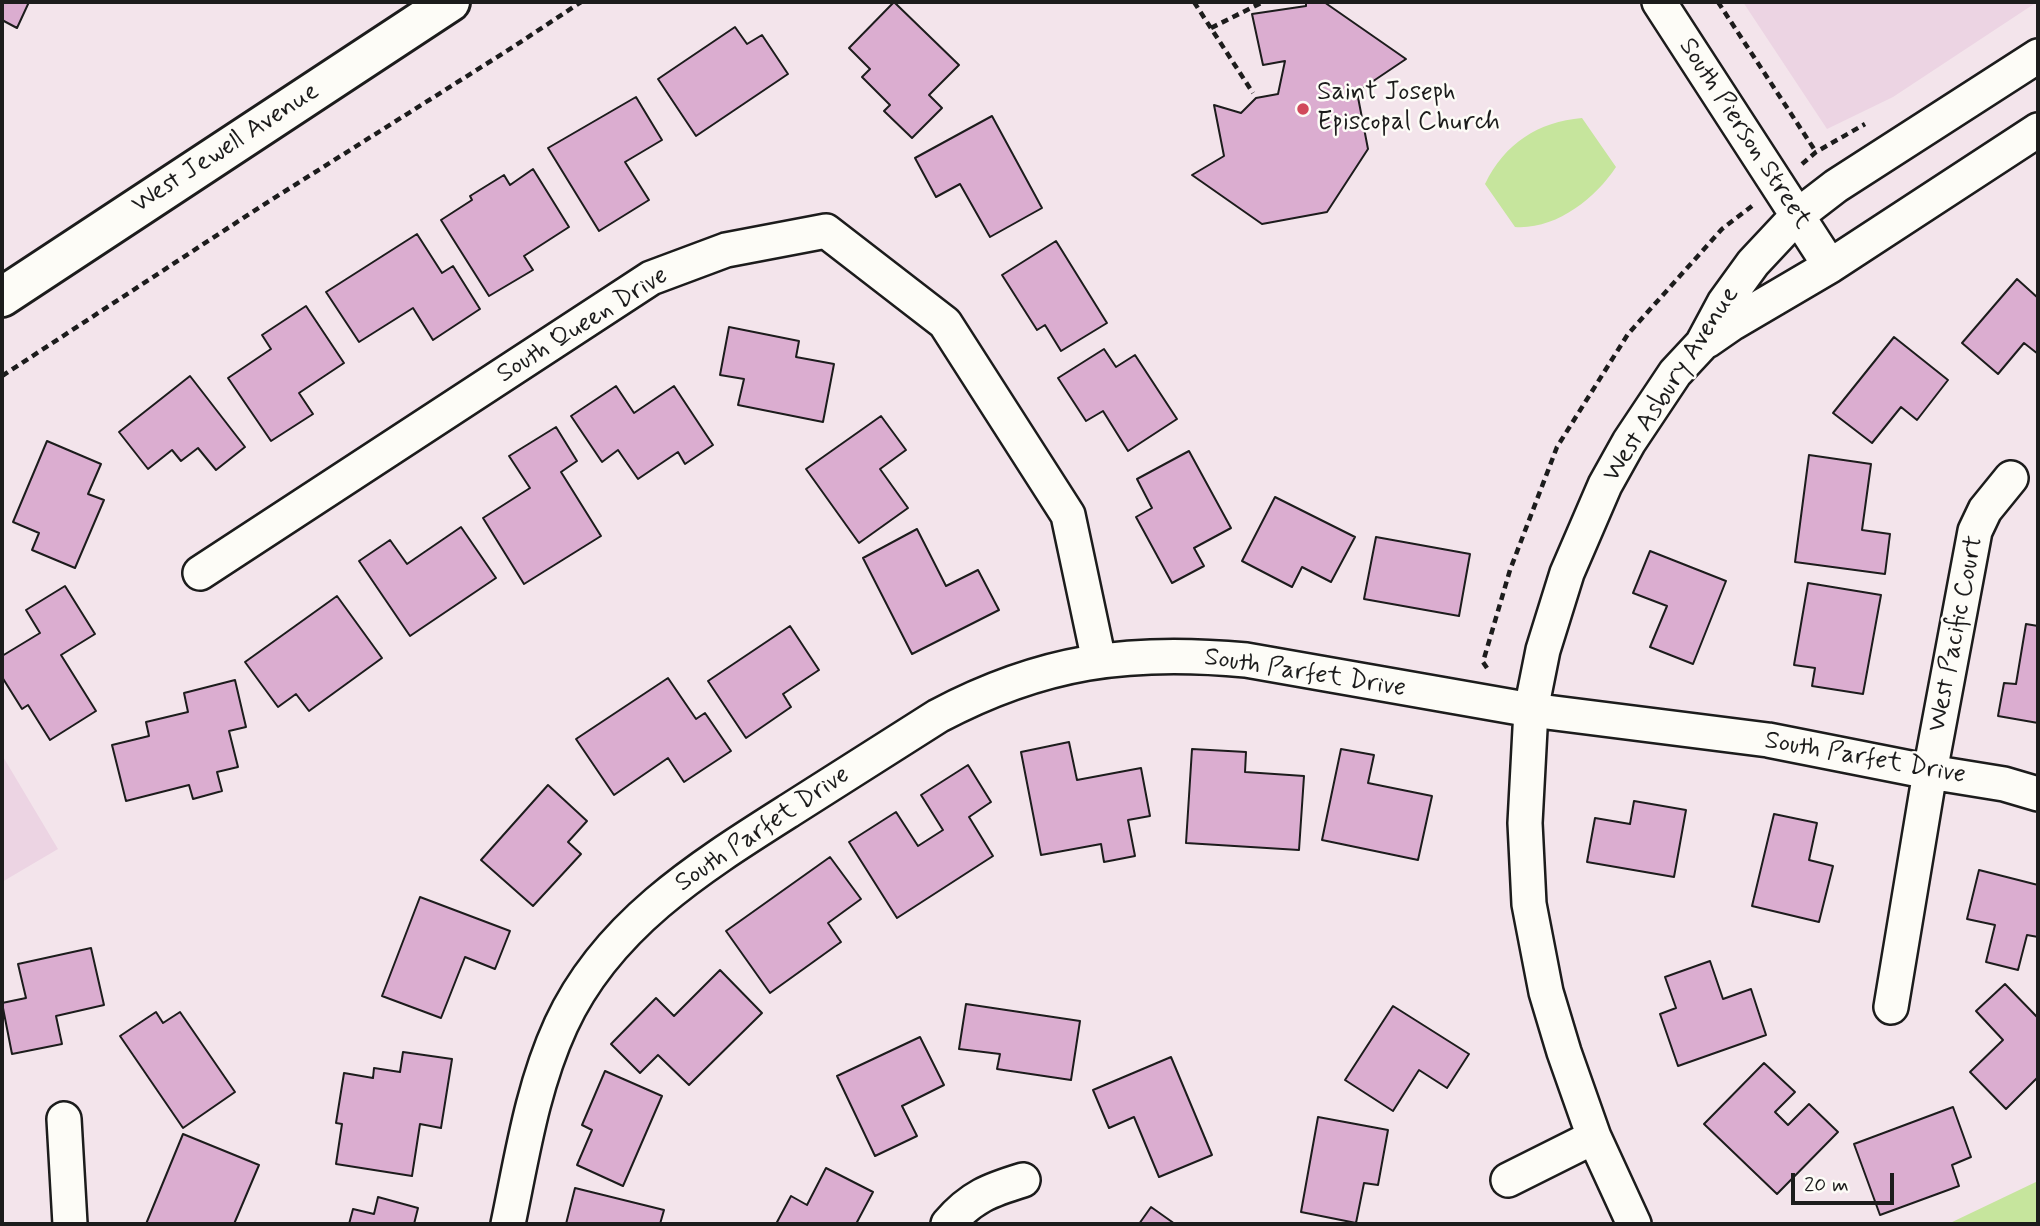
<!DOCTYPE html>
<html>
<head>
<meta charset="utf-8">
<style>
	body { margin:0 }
	#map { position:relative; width:2040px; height:1226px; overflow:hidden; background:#f3e4eb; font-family:Mynerve,sans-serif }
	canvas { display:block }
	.frame { position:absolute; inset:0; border:4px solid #1c1c1c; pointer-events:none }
	.scale { position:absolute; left:1791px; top:1173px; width:103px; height:32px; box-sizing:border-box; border:4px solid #1c1c1c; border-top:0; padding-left:9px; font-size:21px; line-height:24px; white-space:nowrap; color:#1c1c1c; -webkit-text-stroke:5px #fdfcf7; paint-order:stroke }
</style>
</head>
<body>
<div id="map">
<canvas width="2040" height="1226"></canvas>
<div class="frame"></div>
<div class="scale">20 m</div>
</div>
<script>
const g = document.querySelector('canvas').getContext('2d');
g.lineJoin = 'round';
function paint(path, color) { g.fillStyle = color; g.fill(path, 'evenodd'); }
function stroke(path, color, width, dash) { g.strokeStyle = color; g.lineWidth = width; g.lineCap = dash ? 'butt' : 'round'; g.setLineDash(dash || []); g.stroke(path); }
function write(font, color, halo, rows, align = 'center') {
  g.font = font + ' Mynerve,sans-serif'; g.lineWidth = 5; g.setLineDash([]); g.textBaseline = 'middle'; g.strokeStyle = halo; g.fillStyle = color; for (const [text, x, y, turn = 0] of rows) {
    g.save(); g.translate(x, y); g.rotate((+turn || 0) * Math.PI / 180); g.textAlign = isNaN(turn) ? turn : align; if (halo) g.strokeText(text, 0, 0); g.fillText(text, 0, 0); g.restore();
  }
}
const built = new Path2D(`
	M1743 2H2037L1893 97 1827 129Z
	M2 755 58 849 2 882Z`);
const green = new Path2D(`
	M1582 118 1616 167C1595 199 1555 230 1515 227L1485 184C1505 143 1538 122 1582 118Z
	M2038 1181V1224H1948Z`);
const building = new Path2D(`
	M2 2H29L17 28 2 20Z
	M894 2 959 65 929 95 942 108 912 138 884 111 890 105 862 77 870 69 849 48Z
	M1306 2H1324L1406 59 1357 92 1368 149 1327 212 1262 224 1192 175 1224 156 1214 105 1241 113 1256 98 1278 94 1285 61 1263 65 1252 14 1306 6Z
	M735 27 747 44 762 35 788 74 696 136 658 79Z
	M636 97 662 140 625 162 649 200 599 231 548 148Z
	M992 116 1042 208 990 237 960 184 936 197 915 158Z
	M533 169 569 227 524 256 533 270 489 296 441 220 472 200 470 196 504 175 510 185Z
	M417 234 442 273 453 266 480 309 433 340 413 308 359 342 326 292Z
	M1056 241 1107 323 1061 351 1045 325 1037 330 1002 275Z
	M2017 279 2038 298V354L2024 343 1998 374 1962 343Z
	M306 306 344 363 299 393 313 414 271 441 228 378 271 349 262 335Z
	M729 327 799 341 796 357 834 364 823 422 738 405 744 379 720 375Z
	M1894 337 1948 380 1917 420 1901 407 1872 443 1833 413Z
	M1104 349 1116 367 1135 355 1177 419 1128 451 1103 411 1086 421 1058 378Z
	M190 376 245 447 216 470 198 448 181 461 172 450 148 469 119 432Z
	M616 386 634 413 674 386 713 445 685 464 678 452 638 479 618 450 602 462 571 416Z
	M881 416 906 450 880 469 908 508 859 543 806 469Z
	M556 427 577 461 561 472 601 536 524 584 483 518 530 488 509 456Z
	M47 441 101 464 88 494 104 500 75 568 32 550 39 533 13 522Z
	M1189 451 1231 528 1194 548 1204 566 1172 583 1136 517 1152 508 1137 479Z
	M1809 455 1871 464 1862 530 1890 534 1885 574 1795 562Z
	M1275 497 1355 537 1331 582 1302 567 1292 587 1242 561Z
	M461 527 496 578 410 636 359 561 390 540 407 564Z
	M917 529 946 586 978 570 999 610 912 654 863 558Z
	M1376 537 1470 554 1459 616 1364 599Z
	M1650 551 1726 581 1693 664 1650 647 1667 606 1633 593Z
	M1808 583 1881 595 1863 694 1812 686 1815 668 1794 665Z
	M65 586 95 634 61 655 96 711 50 740 28 705 22 709 2 677V656L40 633 26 610Z
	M337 596 382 658 309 711 296 694 278 707 245 662Z
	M2026 624 2038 626V723L1998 716 2004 683 2016 684Z
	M790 626 819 670 783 694 791 707 746 738 708 681Z
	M668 678 696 719 705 713 731 751 684 782 668 758 614 795 576 739Z
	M235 680 246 727 229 731 238 767 217 772 222 791 193 799 189 785 126 801 112 745 149 736 146 722 188 712 184 693Z
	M1069 742 1077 780 1141 768 1150 816 1128 820 1135 856 1104 862 1101 844 1041 855 1021 752Z
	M1192 749 1246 752 1245 772 1304 776 1299 850 1186 843Z
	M1341 749 1374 755 1368 783 1432 796 1418 860 1322 840Z
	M968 765 991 802 969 817 993 856 897 918 849 842 896 812 918 846 943 830 921 795Z
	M548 785 587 821 568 842 581 854 533 906 481 860Z
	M1634 801 1686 810 1674 877 1587 862 1595 818 1630 824Z
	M1774 814 1817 823 1809 860 1833 866 1819 922 1752 906Z
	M830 857 861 899 828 923 841 942 770 993 726 931Z
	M1979 870 2038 885V937L2027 935 2018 970 1986 962 1995 925 1967 919Z
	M420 897 510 931 495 969 465 957 441 1018 382 996Z
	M91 948 104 1005 56 1016 62 1044 12 1054 2 1003 26 998 18 964Z
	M1710 961 1723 999 1751 989 1766 1035 1678 1066 1660 1014 1676 1008 1665 977Z
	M720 970 762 1013 689 1085 658 1055 640 1073 611 1044 656 998 674 1016Z
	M2005 984 2038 1018V1077L2006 1109 1970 1072 2003 1040 1976 1011Z
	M966 1004 1080 1021 1071 1080 997 1069 1000 1054 959 1049Z
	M1393 1006 1469 1054 1447 1088 1419 1070 1393 1111 1345 1080Z
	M156 1012 163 1023 180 1012 235 1092 183 1128 120 1036Z
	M920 1037 944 1085 902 1106 917 1136 875 1156 837 1076Z
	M403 1052 452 1059 441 1128 420 1124 412 1176 336 1164 342 1124 336 1123 344 1073 373 1078 374 1068 400 1072Z
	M1171 1057 1212 1155 1159 1177 1134 1117 1109 1128 1093 1090Z
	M1764 1063 1795 1092 1775 1112 1788 1125 1809 1104 1838 1132 1777 1194 1704 1124Z
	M605 1071 662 1096 623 1186 577 1165 592 1130 582 1125Z
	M1953 1107 1971 1157 1952 1165 1959 1186 1880 1215 1854 1144Z
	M1318 1117 1388 1130 1378 1185 1364 1183 1356 1223 1301 1212Z
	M183 1134 259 1165 234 1224H146Z
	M826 1168 873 1192 856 1224H776L791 1196 807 1205Z
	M575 1188 664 1210 660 1224H566Z
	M378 1197 418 1208 414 1224H349L353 1209 374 1214Z
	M1151 1207 1175 1224H1139Z`);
const path = new Path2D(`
	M1194 2 1253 93
	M1718 2 1816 152
	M1211 28 1263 2
	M1802 164 1816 152 1865 124
	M2 376 260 207 513 47 581 2
	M1487 668 1483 662 1510 570 1557 447 1628 334 1722 229 1752 206`);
const minor = new Path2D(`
	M1659 2 1830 266
	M1707 341 1733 323 1830 266 2038 130
	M200 573 651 278 726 250 826 231 945 323 1068 515 1099 661
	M1891 1007 1930 772 1975 531 1985 510 2011 478
	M64 1119 70 1224
	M1508 1180 1594 1137
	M508 1224C522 1157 532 1088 561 1025 607 925 700 867 790 810 839 779 888 748 938 716 1042 661 1129 649 1246 660L1531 710 1768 740 1930 772 2004 784 2038 794
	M948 1224C971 1197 990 1190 1023 1180
	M1634 1224 1594 1137 1564 1052 1546 992 1529 904 1525 823 1531 710 1543 650 1567 573 1605 485 1629 442 1675 373 1702 344 1724 303 1753 263 1797 216 1836 186 2038 56`);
const secondary = new Path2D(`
	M2 297 450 2`);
const markers = [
	[1303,109,7,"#d1495b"]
];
const poiNames = [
	["Saint Joseph",1317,94],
	["Episcopal Church",1317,124]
];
const streetNames = [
	["South Pierson Street",1744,134,57],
	["West Jewell Avenue",226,149,-33],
	["South Queen Drive",583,326,-32],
	["West Asbury Avenue",1672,385,-57],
	["West Pacific Court",1957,634,-79],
	["South Parfet Drive",1305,674,9],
	["South Parfet Drive",1865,759,10],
	["South Parfet Drive",763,830,-34]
];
paint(built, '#ecd4e3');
paint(green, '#c6e59d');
paint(building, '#dbadd0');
stroke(building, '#1c1c1c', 2);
stroke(minor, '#1c1c1c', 38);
stroke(secondary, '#1c1c1c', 44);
stroke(path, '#1c1c1c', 4.5, [7, 5]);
stroke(minor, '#fdfcf7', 33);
stroke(secondary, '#fdfcf7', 38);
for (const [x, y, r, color] of markers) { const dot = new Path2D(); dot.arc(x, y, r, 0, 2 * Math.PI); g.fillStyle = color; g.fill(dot); stroke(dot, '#fdfcf7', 2.5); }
write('26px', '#1c1c1c', '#fdfcf7', poiNames, 'left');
write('26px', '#1c1c1c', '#fdfcf7', streetNames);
</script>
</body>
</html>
